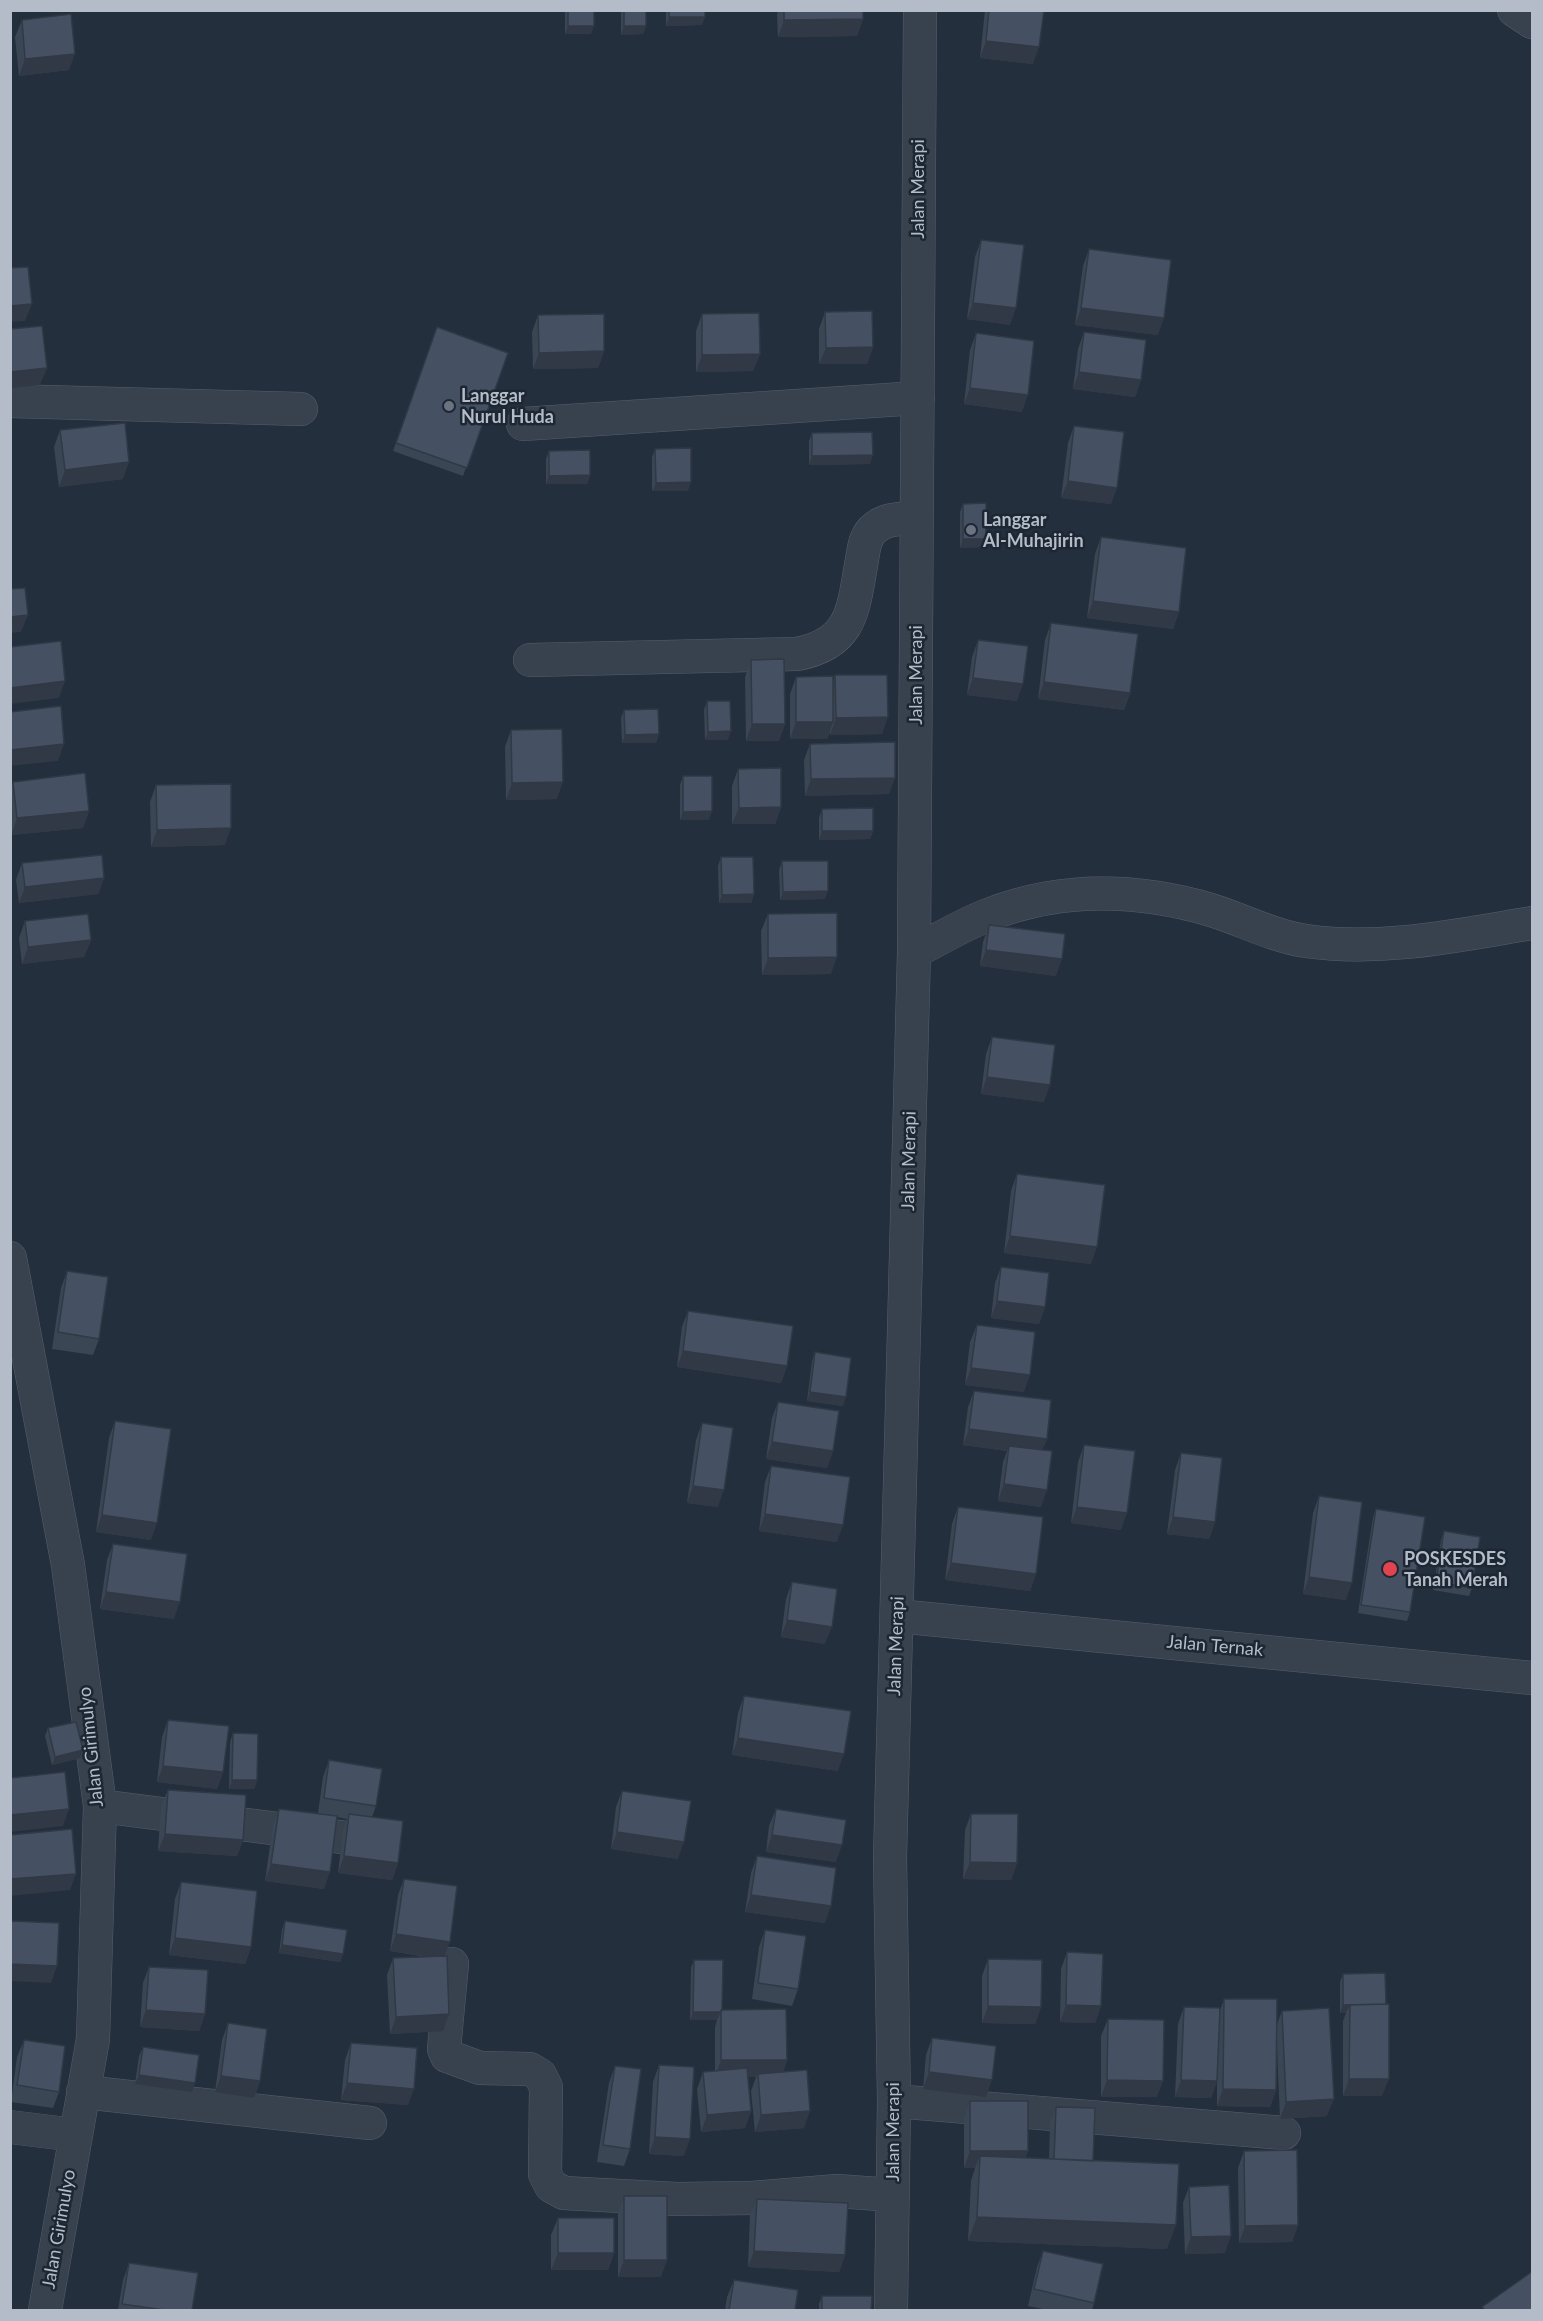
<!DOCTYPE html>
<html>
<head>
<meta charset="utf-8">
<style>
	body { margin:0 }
	#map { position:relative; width:1543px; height:2321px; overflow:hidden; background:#242f3e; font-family:Lato,sans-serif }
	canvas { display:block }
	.frame { position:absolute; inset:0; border:12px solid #b4bcc9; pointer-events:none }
</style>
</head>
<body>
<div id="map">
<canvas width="1543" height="2321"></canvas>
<div class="frame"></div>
</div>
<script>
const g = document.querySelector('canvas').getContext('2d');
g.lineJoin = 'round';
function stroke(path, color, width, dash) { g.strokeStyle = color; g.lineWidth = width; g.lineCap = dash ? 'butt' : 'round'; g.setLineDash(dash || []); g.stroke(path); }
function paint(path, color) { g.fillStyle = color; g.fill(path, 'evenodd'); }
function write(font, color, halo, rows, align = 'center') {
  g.font = font + ' Lato,sans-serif'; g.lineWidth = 5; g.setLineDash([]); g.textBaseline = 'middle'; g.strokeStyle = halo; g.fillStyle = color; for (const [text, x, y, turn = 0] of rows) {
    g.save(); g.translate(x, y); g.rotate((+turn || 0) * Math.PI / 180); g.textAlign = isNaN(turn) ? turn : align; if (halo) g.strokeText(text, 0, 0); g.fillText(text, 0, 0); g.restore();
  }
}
const street = new Path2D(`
	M1514 10 1532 22
	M10 401 301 409
	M523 424 918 398
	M530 660 797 654C854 643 853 608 862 560 864 547 865 535 876 527 887 518 904 519 916 517
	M914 952C938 940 962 925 988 915 1060 887 1136 888 1211 910 1243 920 1273 936 1306 941 1381 952 1459 935 1532 923
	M10 1258 68 1565 100 1806 93 2039 45 2310
	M897 1616 1532 1678
	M100 1806 364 1840
	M452 1964 444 2049 447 2056 480 2068 530 2069 540 2075 546 2087 545 2174 551 2186 564 2193 677 2199 752 2198 837 2191 893 2195
	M83 2092 370 2123
	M894 2101 1284 2133
	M10 2127 75 2135
	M891 2310 894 2101 890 1857 914 952 920 10`);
const wall = new Path2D(`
	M565 10H594L591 34H565Z
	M621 10H646V26L643 34 621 35Z
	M666 10H705L702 25 666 26Z
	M779 10H863V19L857 36 778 37 777 14Z
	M985 10H1044L1033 64 980 58Z
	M22 20 69 70 19 76 15 37Z
	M981 240 1010 325 967 319 975 257Z
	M1089 249 1158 335 1075 325 1083 266Z
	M825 312 873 347 867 364H819V329Z
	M702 314 760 354 753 371 696 372V331Z
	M538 315 604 351 598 368 533 369 532 332Z
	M437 327 508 353 463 476 393 451Z
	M1084 332 1141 380 1135 397 1073 389 1078 349Z
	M976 333 1022 412 964 404 970 350Z
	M1074 426 1111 504 1061 498 1068 443Z
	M60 430 123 479 59 487 54 447Z
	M812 433 870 464 809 465V441Z
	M655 449 688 491H652V457Z
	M549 451 590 475 587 484H546V459Z
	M963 504 986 539 983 547 960 548V512Z
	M1101 537 1179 612 1173 629 1087 618 1095 554Z
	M1051 623 1130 693 1124 710 1038 699 1045 640Z
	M978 640 1017 701 967 695 972 657Z
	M751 660 785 724 779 741H746L745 677Z
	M835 675 882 734 830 735V732L827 739H790V694L796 677 833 681Z
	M707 701 728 740H705L704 710Z
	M624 710 659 734 656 743H622L621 718Z
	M511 730 557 799 506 800 505 747Z
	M810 744 889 794 805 796 804 760Z
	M738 769 781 807 775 824H732V786Z
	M683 776 709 820H680V785Z
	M13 782 89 811 83 828 11 835 10 788Z
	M156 785 225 845 151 847 150 802Z
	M822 809 873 831 870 839 819 840V818Z
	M721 857 754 894 751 903H719L718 866Z
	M782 861 825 899 780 900 779 870Z
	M22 863 104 878 98 894 19 903 16 880Z
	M768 914 831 974 762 975 761 931Z
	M25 921 91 940 84 957 22 964 19 938Z
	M989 925 1056 976 980 966 983 942Z
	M992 1037 1044 1102 981 1094 986 1054Z
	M1017 1174 1091 1264 1004 1253 1011 1191Z
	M1001 1267 1045 1307 1039 1324 991 1318 995 1283Z
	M67 1271 99 1339 93 1355 52 1349 61 1288Z
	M688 1311 787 1366 781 1383 677 1367 682 1327Z
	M977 1325 1024 1392 965 1385 970 1342Z
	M815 1352 843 1406 807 1401 812 1361Z
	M974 1391 1047 1439 1042 1450 1041 1507 998 1501 1003 1462 1007 1451 963 1445 968 1407Z
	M778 1402 833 1451 827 1468 766 1459 772 1418Z
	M115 1421 151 1540 96 1532 109 1438Z
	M702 1423 718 1507 687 1503 696 1440Z
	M1084 1445 1121 1530 1071 1523 1078 1462Z
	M1181 1453 1215 1522 1209 1539 1167 1534 1175 1470Z
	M771 1466 837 1542 759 1531 765 1482Z
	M1319 1496 1346 1600 1303 1594 1313 1513Z
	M958 1507 1036 1574 1030 1591 945 1580 952 1524Z
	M1376 1509 1410 1612 1407 1621 1358 1613 1373 1517Z
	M1444 1531 1472 1588 1469 1596 1433 1590 1441 1540Z
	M113 1544 174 1619 100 1609 107 1560Z
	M792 1582 825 1644 781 1637 786 1599Z
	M744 1696 838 1771 732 1755 738 1713Z
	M168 1720 223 1772 217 1789 157 1782 162 1737Z
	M48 1728 83 1750 80 1758 52 1765 45 1736Z
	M233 1733 257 1780 254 1789H229L230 1742Z
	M329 1760 376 1806 372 1817 398 1863 392 1880 338 1873 343 1831 347 1819 337 1817 324 1889 265 1881 273 1825 279 1809 318 1813 323 1777Z
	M168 1790 243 1840 237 1856 158 1851 161 1806Z
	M622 1791 678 1859 611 1849 616 1807Z
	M776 1809 836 1862 766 1852 769 1826Z
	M971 1814 1017 1863 1011 1880 963 1879 965 1830Z
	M757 1856 825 1923 745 1912 751 1873Z
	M404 1879 445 1956 449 2014 443 2031 390 2034 387 1975 393 1958 426 1957 390 1951 398 1895Z
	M181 1882 251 1947 245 1964 169 1955 175 1899Z
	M285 1921 343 1954 340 1962 279 1953 282 1930Z
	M765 1930 798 1989 792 2006 752 1999 759 1947Z
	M1067 1952 1101 2006 1095 2023 1060 2022 1061 1969Z
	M988 1959 1041 2007 1035 2024 982 2023V1976Z
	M694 1960 722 2010 787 2060 783 2072 804 2128 755 2132 751 2091 756 2077H748L751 2111 745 2128 701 2132 697 2089 703 2072 715 2071V2027L717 2020H690L691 1968Z
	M149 1967 205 2014 199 2031 140 2027 143 1983Z
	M1343 1974 1382 2096H1343V2021L1346 2013H1340V1982Z
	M1224 1999 1277 2024 1282 2011 1327 2116 1280 2119 1277 2047 1276 2090 1270 2107 1217 2106V2076V2081L1211 2098 1175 2097 1178 2024 1184 2007 1220 2011Z
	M1108 2019 1157 2097H1101V2036Z
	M228 2023 260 2081 254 2098 215 2092 222 2040Z
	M932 2038 986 2097 923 2089 926 2055Z
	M24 2040 59 2092 53 2108 11 2102 17 2057Z
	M351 2043 408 2105 341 2100 345 2060Z
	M143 2047 192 2092 135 2084 139 2056Z
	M659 2065 684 2156 649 2154 653 2082Z
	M615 2066 630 2149 624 2166 597 2162 609 2083Z
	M970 2101 1028 2151 1025 2158 1049 2159 1050 2123 1056 2107 1093 2161 1167 2249 968 2241 971 2181 975 2168H964V2118Z
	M1244 2151 1298 2225 1292 2242 1239 2243 1238 2168Z
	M1189 2187 1225 2253 1185 2254 1183 2203Z
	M624 2196 661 2277H618V2213Z
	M757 2199 845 2255 839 2272 748 2267 750 2215Z
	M558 2218 614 2253 608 2270H551V2235Z
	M1043 2251 1094 2303 1092 2310H1048L1028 2306 1037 2267Z
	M129 2263 192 2310H118L123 2280Z
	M734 2280 795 2310H725L727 2297Z
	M822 2296 871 2310H819V2304Z`);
const shadedWall = new Path2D(`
	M669 17H705L702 25 666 26Z
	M863 19 857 36 778 37 784 20Z
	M568 26H594L591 34H565Z
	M624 26H646L643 34 621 35Z
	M986 41 1039 47 1033 64 980 58Z
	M75 54 69 70 19 76 25 59Z
	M973 303 1016 308 1010 325 967 319Z
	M32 304 25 321 10 322V306Z
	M1081 308 1164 318 1158 335 1075 325Z
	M873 347 867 364H819L826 348Z
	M604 351 598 368 533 369 539 353Z
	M760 354 753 371 696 372 702 355Z
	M47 368 40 385 10 388V372Z
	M1079 372 1141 380 1135 397 1073 389Z
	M970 388 1028 395 1022 412 964 404Z
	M873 455 870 464 809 465 812 456Z
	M129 462 123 479 59 487 65 470Z
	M590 475 587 484H546L549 476Z
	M1068 481 1117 488 1111 504 1061 498Z
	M691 482 688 491H652L656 483Z
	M963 539H986L983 547 960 548Z
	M1093 601 1179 612 1173 629 1087 618Z
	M28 615 21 632 10 633V617Z
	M973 678 1023 684 1017 701 967 695Z
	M65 681 59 698 10 704V688Z
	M1044 682 1130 693 1124 710 1038 699Z
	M888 717 882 734 830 735 836 718Z
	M796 722H833L827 739H790Z
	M752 724H785L779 741H746Z
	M731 731 728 740H705L708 732Z
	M659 734 656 743H622L625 735Z
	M64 744 58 761 10 766V750Z
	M895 778 889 794 805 796 811 779Z
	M563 782 557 799 506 800 512 783Z
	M781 807 775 824H732L739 808Z
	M89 811 83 828 11 835 17 818Z
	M712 811 709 820H680L683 812Z
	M231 828 225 845 151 847 157 830Z
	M822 831H873L870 839 819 840Z
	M104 878 98 894 19 903 25 887Z
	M828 891 825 899 780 900 783 892Z
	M754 894 751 903H719L722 895Z
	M91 940 84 957 22 964 28 947Z
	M986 950 1062 959 1056 976 980 966Z
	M837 957 831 974 762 975 768 958Z
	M987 1077 1050 1085 1044 1102 981 1094Z
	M1010 1236 1097 1247 1091 1264 1004 1253Z
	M997 1301 1045 1307 1039 1324 991 1318Z
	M683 1351 787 1366 781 1383 677 1367Z
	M971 1368 1030 1375 1024 1392 965 1385Z
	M810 1392 846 1397 843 1406 807 1401Z
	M969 1429 1047 1439 1040 1455 1009 1446 1007 1451 963 1445Z
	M772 1442 833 1451 827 1468 766 1459Z
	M1004 1484 1047 1490 1041 1507 998 1501Z
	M693 1486 724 1490 718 1507 687 1503Z
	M1077 1507 1127 1513 1121 1530 1071 1523Z
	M765 1514 843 1525 837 1542 759 1531Z
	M102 1515 157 1523 151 1540 96 1532Z
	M1173 1517 1215 1522 1209 1539 1167 1534Z
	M951 1563 1036 1574 1030 1591 945 1580Z
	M1309 1577 1352 1583 1346 1600 1303 1594Z
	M106 1592 180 1602 174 1619 100 1609Z
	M787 1620 832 1627 825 1644 781 1637Z
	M738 1738 844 1754 838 1771 732 1755Z
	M83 1750 80 1758 52 1765 55 1757Z
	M163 1766 223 1772 217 1789 157 1782Z
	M232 1780H257L254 1789H229Z
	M69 1809 63 1826 10 1832V1815Z
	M617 1832 684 1842 678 1859 611 1849Z
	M165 1834 243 1840 237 1856 158 1851Z
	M772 1835 842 1845 836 1862 766 1852Z
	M344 1856 398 1863 392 1880 338 1873Z
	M970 1862 1017 1863 1011 1880 963 1879Z
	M271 1864 330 1872 324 1889 265 1881Z
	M76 1874 70 1890 10 1896V1879Z
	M751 1895 831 1906 825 1923 745 1912Z
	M396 1934 450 1942 443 1959 390 1951Z
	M175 1938 251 1947 245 1964 169 1955Z
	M282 1945 343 1954 340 1962 279 1953Z
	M10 1964 57 1966 51 1983 10 1981Z
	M1066 2005 1101 2006 1095 2023 1060 2022Z
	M1343 2005H1350L1346 2013H1340Z
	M988 2006 1041 2007 1035 2024 982 2023Z
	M146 2010 205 2014 199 2031 140 2027Z
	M693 2012H721L717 2020H690Z
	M449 2014 443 2031 390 2034 396 2017Z
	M721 2060H787L781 2077 758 2074 756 2077H715Z
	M929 2072 992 2080 986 2097 923 2089Z
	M139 2075 195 2083 192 2092 135 2084Z
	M221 2076 260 2081 254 2098 215 2092Z
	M1349 2079H1389L1382 2096H1343Z
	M1107 2080 1163 2081 1157 2097H1101Z
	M1181 2080 1217 2081 1211 2098 1175 2097Z
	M347 2083 414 2089 408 2105 341 2100Z
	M1223 2089 1276 2090 1270 2107 1217 2106Z
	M1334 2099 1327 2116 1280 2119 1286 2102Z
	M751 2111 745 2128 701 2132 707 2115Z
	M810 2111 804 2128 755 2132 761 2115Z
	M655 2137 690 2139 684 2156 649 2154Z
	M970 2151H1028L1021 2168 980 2156 975 2168H964Z
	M977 2217 1176 2225 1167 2249 968 2241Z
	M1298 2225 1292 2242 1239 2243 1245 2226Z
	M1231 2236 1225 2253 1185 2254 1191 2237Z
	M754 2251 845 2255 839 2272 748 2267Z
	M558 2253H614L608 2270H551Z
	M624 2260H667L661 2277H618Z`);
const building = new Path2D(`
	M568 10H594V26H568Z
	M624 10H646V26H624Z
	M669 10H705V17H669Z
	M784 10H863V19L784 20Z
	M989 10H1044L1039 47 986 41Z
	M71 14 75 54 25 59 22 20Z
	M981 240 1024 245 1016 308 973 303Z
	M1089 249 1171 260 1164 318 1081 308Z
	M28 267 32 304 10 306V268Z
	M872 311 873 347 826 348 825 312Z
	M759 313 760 354 702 355V314Z
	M604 314V351L539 353 538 315Z
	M42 326 47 368 10 372V329Z
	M437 327 508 353 467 468 396 443Z
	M1084 332 1146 340 1141 380 1079 372Z
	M976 333 1034 341 1028 395 970 388Z
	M125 423 129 462 65 470 60 430Z
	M1074 426 1124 432 1117 488 1068 481Z
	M872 432 873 455 812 456V433Z
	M691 448V482L656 483 655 449Z
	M590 450V475L549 476V451Z
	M986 503V539H963V504Z
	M1101 537 1186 548 1179 612 1093 601Z
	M25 588 28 615 10 617V589Z
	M1051 623 1138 634 1130 693 1044 682Z
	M978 640 1028 646 1023 684 973 678Z
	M61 641 65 681 10 688V647Z
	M784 659 785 724H752L751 660Z
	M835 675H887L888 717 836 718Z
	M833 676V722H796V677Z
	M707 701H730L731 731 708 732Z
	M61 706 64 744 10 750V712Z
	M658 709 659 734 625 735 624 710Z
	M562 729 563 782 512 783 511 730Z
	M895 742V778L811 779 810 744Z
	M781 768V807L739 808 738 769Z
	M85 773 89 811 17 818 13 782Z
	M683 776H712V811L683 812Z
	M231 784V828L157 830 156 785Z
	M873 808V831H822V809Z
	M102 855 104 878 25 887 22 863Z
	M721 857H753L754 894 722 895Z
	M782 861H828V891L783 892Z
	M837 913V957L768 958V914Z
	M88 914 91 940 28 947 25 921Z
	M989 925 1065 934 1062 959 986 950Z
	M992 1037 1055 1045 1050 1085 987 1077Z
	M1017 1174 1105 1185 1097 1247 1010 1236Z
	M1001 1267 1049 1273 1045 1307 997 1301Z
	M67 1271 108 1277 99 1339 58 1332Z
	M688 1311 793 1326 787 1366 683 1351Z
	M977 1325 1035 1332 1030 1375 971 1368Z
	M815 1352 851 1358 846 1397 810 1392Z
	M974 1391 1051 1400 1047 1439 969 1429Z
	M778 1402 839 1411 833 1451 772 1442Z
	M115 1421 171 1429 157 1523 102 1515Z
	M702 1423 733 1428 724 1490 693 1486Z
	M1084 1445 1135 1451 1127 1513 1077 1507Z
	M1009 1446 1052 1451 1047 1490 1004 1484Z
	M1181 1453 1222 1458 1215 1522 1173 1517Z
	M771 1466 850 1477 843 1525 765 1514Z
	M1319 1496 1362 1502 1352 1583 1309 1577Z
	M958 1507 1043 1517 1036 1574 951 1563Z
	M1376 1509 1425 1517 1410 1612 1361 1605Z
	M1444 1531 1480 1537 1472 1588 1436 1582Z
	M113 1544 187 1554 180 1602 106 1592Z
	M792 1582 837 1589 832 1627 787 1620Z
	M744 1696 851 1711 844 1754 738 1738Z
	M168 1720 229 1726 223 1772 163 1766Z
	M76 1722 83 1750 55 1757 48 1728Z
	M233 1733 258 1734 257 1780H232Z
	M329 1760 382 1769 376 1806 324 1798Z
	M65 1772 69 1809 10 1815V1778Z
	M168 1790 246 1795 243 1840 165 1834Z
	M622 1791 691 1801 684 1842 617 1832Z
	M279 1809 337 1816 330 1872 271 1864Z
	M776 1809 846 1820 842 1845 772 1835Z
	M349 1814 403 1821 398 1863 344 1856Z
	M971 1814H1018L1017 1863 970 1862Z
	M72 1829 76 1874 10 1879V1835Z
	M757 1856 836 1868 831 1906 751 1895Z
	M404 1879 457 1886 450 1942 396 1934Z
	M181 1882 257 1891 251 1947 175 1938Z
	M10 1921 59 1923 57 1966 10 1964Z
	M285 1921 347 1930 343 1954 282 1945Z
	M765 1930 806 1936 798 1989 758 1983Z
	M1067 1952 1103 1954 1101 2006 1066 2005Z
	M447 1956 449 2014 396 2017 393 1958Z
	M988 1959 1042 1960 1041 2007 988 2006Z
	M694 1960H723L722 2010 721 2012H693Z
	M149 1967 208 1970 205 2014 146 2010Z
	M1385 1973 1386 2004 1343 2005V1974Z
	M1224 1999H1277L1276 2090 1223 2089Z
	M1389 2004V2079H1349L1350 2005Z
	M1184 2007 1220 2008 1217 2081 1181 2080Z
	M1329 2008 1334 2099 1286 2102 1282 2011Z
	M786 2009 787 2060H721V2010Z
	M1108 2019 1164 2020 1163 2081 1107 2080Z
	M228 2023 267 2029 260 2081 221 2076Z
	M932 2038 996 2046 992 2080 929 2072Z
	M24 2040 65 2046 59 2092 17 2085Z
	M351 2043 417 2048 414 2089 347 2083Z
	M143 2047 199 2055 195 2083 139 2075Z
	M659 2065 694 2067 690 2139 655 2137Z
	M615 2066 641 2069 630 2149 603 2145Z
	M747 2068 751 2111 707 2115 703 2072Z
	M807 2070 810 2111 761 2115 758 2074Z
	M970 2101H1028V2151H970Z
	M1056 2107 1095 2108 1093 2161 1054 2159Z
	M1297 2150 1298 2225 1245 2226 1244 2151Z
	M980 2156 1179 2164 1176 2225 977 2217Z
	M1229 2185 1231 2236 1191 2237 1189 2187Z
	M624 2196H667V2260H624Z
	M757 2199 848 2203 845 2255 754 2251Z
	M558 2218H614V2253H558Z
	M1043 2251 1103 2264 1094 2303 1034 2289Z
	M129 2263 198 2273 192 2310H164L122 2304Z
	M1533 2271V2310H1485L1482 2307Z
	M734 2280 798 2290 795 2310H729Z
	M822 2296H872L871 2310H822Z`);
const markers = [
	[449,406,6,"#6b7280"],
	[971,530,6,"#6b7280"],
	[1390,1569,8,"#e0444e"]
];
const streetNames = [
	["Jalan Merapi",918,189,-90],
	["Jalan Merapi",916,675,-90],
	["Jalan Merapi",909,1161,-89],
	["Jalan Merapi",896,1646,-88],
	["Jalan Ternak",1215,1646,5],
	["Jalan Girimulyo",91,1747,-96],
	["Jalan Merapi",893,2132,-90],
	["Jalan Girimulyo",59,2229,-80]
];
const poiNames = [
	["Langgar",461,396],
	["Nurul Huda",461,417],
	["Langgar",983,520],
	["Al-Muhajirin",983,541],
	["POSKESDES",1404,1559],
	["Tanah Merah",1404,1580]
];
stroke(street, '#565f6c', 34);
stroke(street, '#38414e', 33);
paint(wall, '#3b4654');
paint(shadedWall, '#303945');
paint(building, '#455162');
stroke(building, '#303945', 1.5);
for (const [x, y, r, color] of markers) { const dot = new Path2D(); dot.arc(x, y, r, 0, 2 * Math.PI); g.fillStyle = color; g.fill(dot); stroke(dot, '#1d2633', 2); }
write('18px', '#b4bcc9', '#1d2633', streetNames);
write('bold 18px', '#b4bcc9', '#1d2633', poiNames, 'left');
</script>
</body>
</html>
